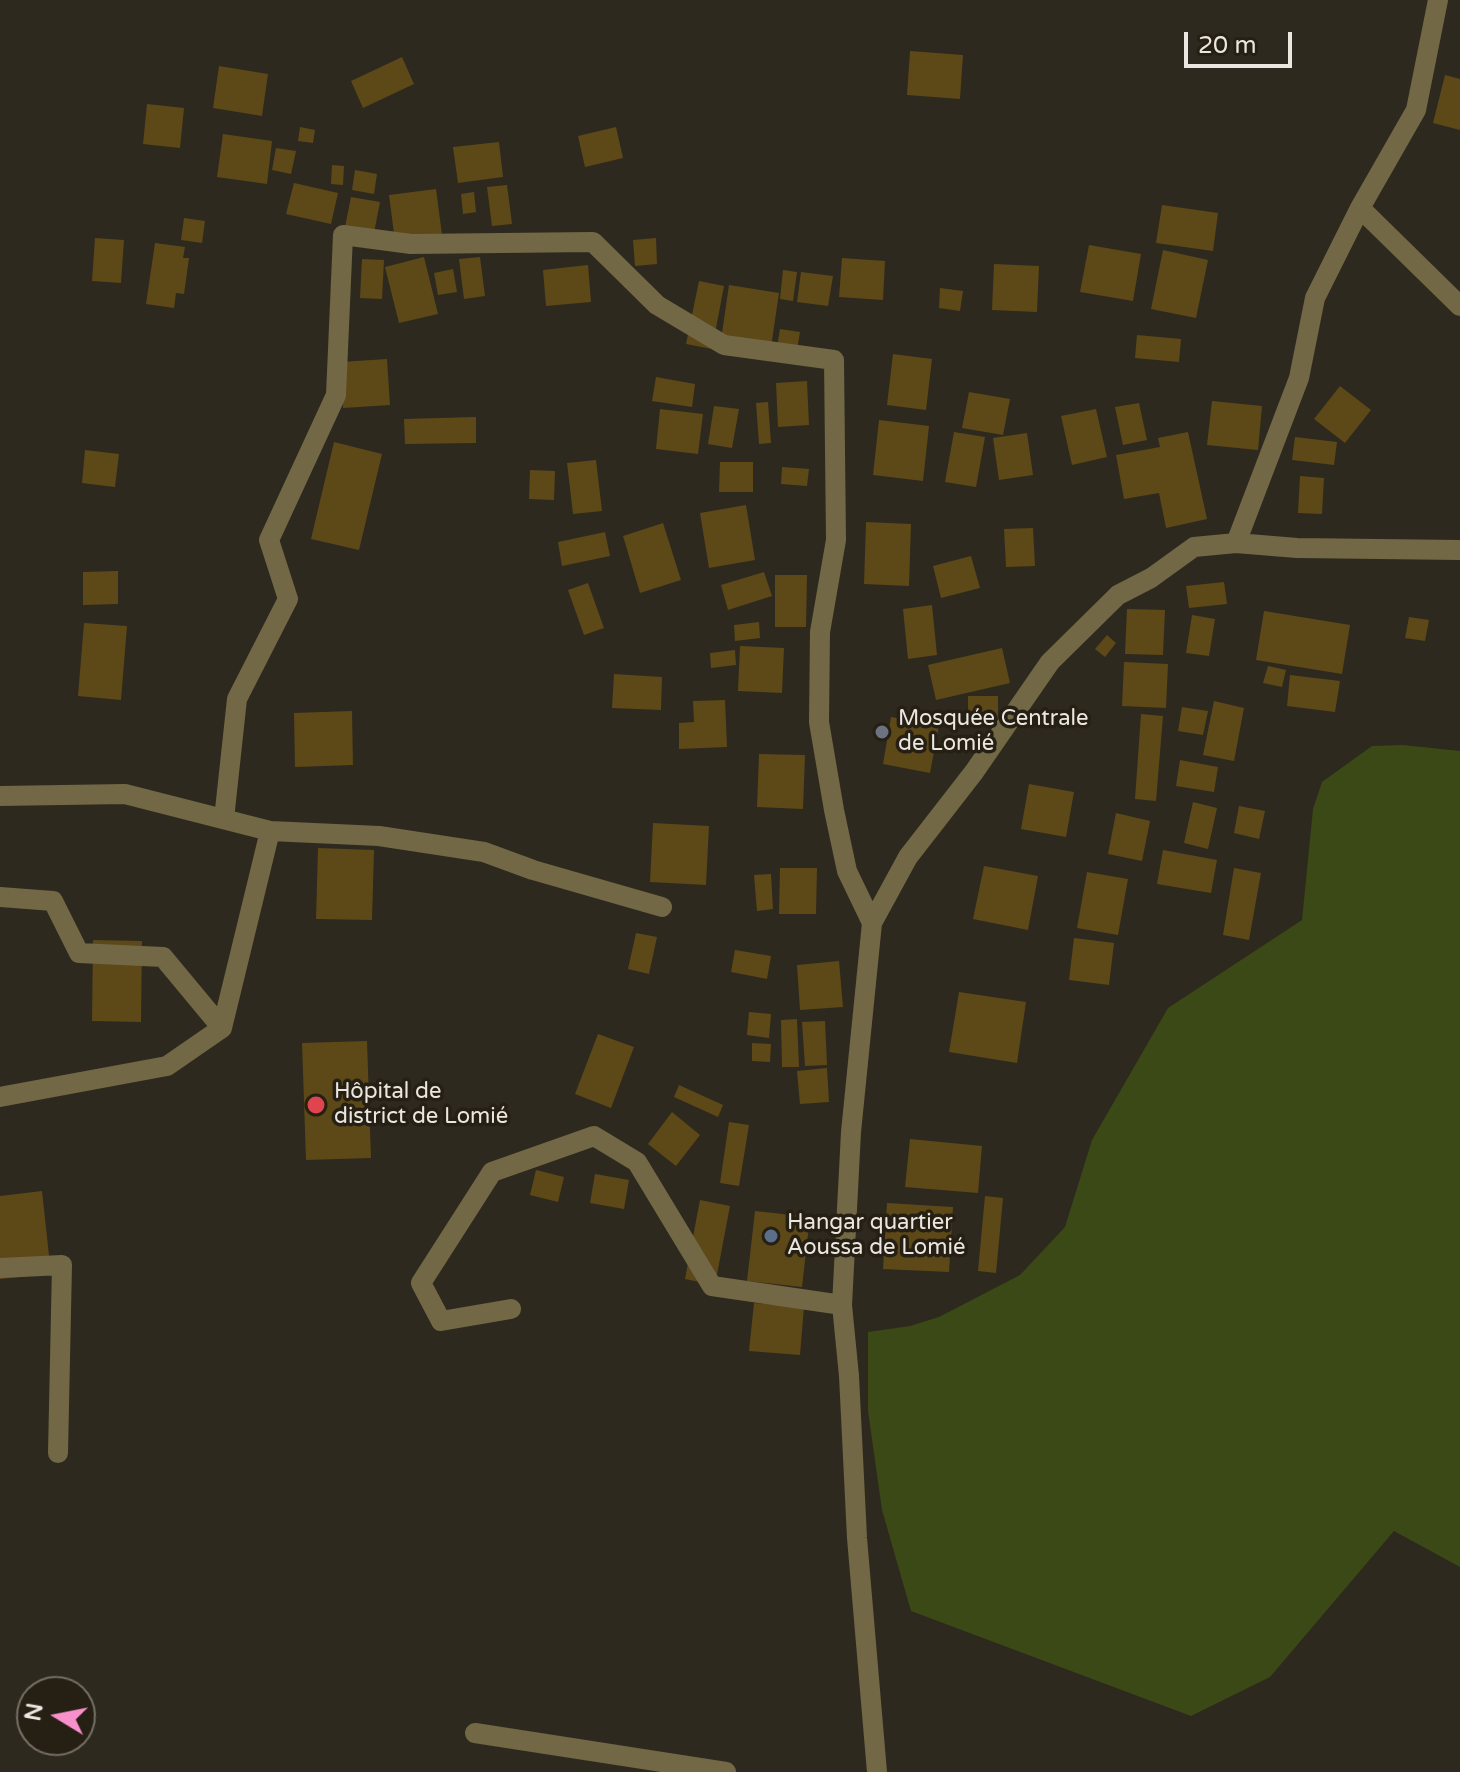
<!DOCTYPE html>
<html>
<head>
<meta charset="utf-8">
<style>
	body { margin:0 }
	#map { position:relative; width:1460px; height:1772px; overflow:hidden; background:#2e291e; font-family:"Varela Round",sans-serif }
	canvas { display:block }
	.north { position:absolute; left:16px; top:1676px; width:80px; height:80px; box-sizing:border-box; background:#251f14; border:2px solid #746f66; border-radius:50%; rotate:280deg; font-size:22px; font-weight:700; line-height:32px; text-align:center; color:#ebe7e0 }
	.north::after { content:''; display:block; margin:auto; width:28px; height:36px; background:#f890cc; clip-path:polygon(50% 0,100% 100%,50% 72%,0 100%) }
	.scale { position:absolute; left:1184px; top:32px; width:108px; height:36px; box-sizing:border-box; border:4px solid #ebe7e0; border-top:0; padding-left:10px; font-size:24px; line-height:28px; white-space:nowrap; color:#ebe7e0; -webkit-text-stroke:6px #251f14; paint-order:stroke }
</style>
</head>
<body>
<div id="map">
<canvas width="1460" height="1772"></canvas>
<div class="north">N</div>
<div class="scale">20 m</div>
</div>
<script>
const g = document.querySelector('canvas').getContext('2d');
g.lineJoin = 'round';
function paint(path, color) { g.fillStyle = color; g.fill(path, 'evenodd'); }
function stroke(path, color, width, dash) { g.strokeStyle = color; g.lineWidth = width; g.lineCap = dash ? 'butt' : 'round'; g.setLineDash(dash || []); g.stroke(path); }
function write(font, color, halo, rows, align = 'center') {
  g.font = font + ' "Varela Round",sans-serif'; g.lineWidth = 7; g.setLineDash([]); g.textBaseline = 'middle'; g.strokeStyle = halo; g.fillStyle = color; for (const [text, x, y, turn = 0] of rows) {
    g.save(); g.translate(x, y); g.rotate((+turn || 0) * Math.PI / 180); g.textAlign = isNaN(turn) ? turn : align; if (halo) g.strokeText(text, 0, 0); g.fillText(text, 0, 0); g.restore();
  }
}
const green = new Path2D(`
	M1403 745 1460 751V1567L1394 1531 1270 1677 1191 1716 911 1611 882 1510 868 1411V1332L910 1326 939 1317 1020 1275 1065 1227 1092 1140 1168 1008 1302 920 1313 809 1322 782 1372 746Z`);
const building = new Path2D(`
	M910 51 963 55 960 99 907 95Z
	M402 57 414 84 363 108 351 81Z
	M219 66 268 74 262 116 213 108Z
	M1445 75 1460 79V130L1433 123Z
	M147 104 184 108 180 148 143 144Z
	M300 127 315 130 313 143 298 141Z
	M616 127 623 158 585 167 578 136Z
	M223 134 272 141 267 184 217 177Z
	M499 142 503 177 458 183 453 147Z
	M276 148 296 151 291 174 272 170Z
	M332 165 344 166 343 185 331 184Z
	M355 170 377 174 374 194 352 190Z
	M294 183 338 193 331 224 286 214Z
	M507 185 512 224 492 226 487 187Z
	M436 189 442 235 395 241 389 195Z
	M474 192 476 212 463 214 461 194Z
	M351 197 380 202 374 233 345 227Z
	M1162 205 1218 213 1213 251 1156 243Z
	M184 218 205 221 202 243 181 240Z
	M95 238 124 240 121 283 92 281Z
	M656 238 657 264 635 266 633 240Z
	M155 243 185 247 183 258H189L184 294 176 293 174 308 146 304Z
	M1089 245 1141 254 1133 301 1080 292Z
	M1163 250 1208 260 1196 318 1151 309Z
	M424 257 438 314 399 323 385 267Z
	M480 257 485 296 464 299 459 259Z
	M842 258 885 261 883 300 839 297Z
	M362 259 384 260 382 299 360 298Z
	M994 264 1039 266 1037 312 992 310Z
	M588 265 591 302 546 306 543 270Z
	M453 269 457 292 438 295 434 273Z
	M783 270 797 272 793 301 780 299Z
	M801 272 833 276 828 306 797 302Z
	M699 281 724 286 712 349 686 344Z
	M729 285 779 293 770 354 720 347Z
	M940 288 963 291 960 311 939 308Z
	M780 329 800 332 795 362 775 359Z
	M1137 335 1181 339 1179 362 1135 358Z
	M893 354 932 359 926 410 887 405Z
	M387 359 390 405 343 408 341 362Z
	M656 377 695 384 692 407 652 401Z
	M807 381 809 425 778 427 776 383Z
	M1340 386 1371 410 1345 443 1314 419Z
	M969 392 1010 399 1003 435 962 428Z
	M1212 401 1262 406 1258 450 1207 445Z
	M768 402 771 443 759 444 756 403Z
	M1139 403 1147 440 1123 445 1115 407Z
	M714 406 739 409 732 448 708 444Z
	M660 409 703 414 698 454 656 449Z
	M1096 409 1107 457 1072 465 1061 416Z
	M476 417V443L405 444 404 419Z
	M879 420 929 426 923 481 873 475Z
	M954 432 985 437 976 487 945 482Z
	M1188 432 1207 519 1166 528 1159 493 1124 499 1116 455 1160 447 1158 438Z
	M1027 433 1033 475 999 480 993 438Z
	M1295 437 1337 442 1334 465 1292 460Z
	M334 442 382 454 359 550 311 539Z
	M85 450 119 454 115 487 82 483Z
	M596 460 602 511 573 514 567 463Z
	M720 462H753V492H719Z
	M782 467 809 469 807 486 781 484Z
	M530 470 555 471 554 500 529 499Z
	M1300 476 1324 478 1322 514 1298 513Z
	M746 505 755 560 709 568 700 513Z
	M866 522 911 524 909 586 864 584Z
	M663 523 681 580 640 593 623 536Z
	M1033 528 1035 566 1006 567 1004 529Z
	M605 532 610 556 562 566 558 542Z
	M971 556 980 588 941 598 933 566Z
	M118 571V604L83 605V572Z
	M764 572 772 596 728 610 721 585Z
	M775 575H807L806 627H775Z
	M1224 582 1227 604 1189 608 1186 586Z
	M588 583 604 628 584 635 568 590Z
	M932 605 937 655 908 659 903 609Z
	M1127 609 1165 610 1163 655 1125 654Z
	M1264 611 1350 625 1342 674 1256 660Z
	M1192 615 1215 619 1209 656 1186 653Z
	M1409 617 1429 620 1425 641 1405 638Z
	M759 622 760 638 735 641 734 625Z
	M84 623 127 626 121 700 78 696Z
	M1107 635 1116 643 1105 657 1095 649Z
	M740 646 784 648 782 693 738 691Z
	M1002 648 1010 683 936 700 928 665Z
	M735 650 736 665 711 668 710 653Z
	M1124 662 1168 664 1166 708 1122 706Z
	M1268 666 1286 670 1282 687 1263 683Z
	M614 674 662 677 661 710 612 708Z
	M1290 675 1340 681 1335 712 1287 706Z
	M968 696H998V719L968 720Z
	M725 700 727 747 679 749V723L694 722 693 701Z
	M1214 701 1244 708 1234 761 1203 755Z
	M1182 707 1208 711 1203 735 1178 731Z
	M352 711 353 765 295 767 294 713Z
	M1141 714 1163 716 1156 801 1135 799Z
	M891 717 939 725 930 773 883 764Z
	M759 754 805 755 803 809 757 807Z
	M1180 760 1218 767 1214 792 1176 786Z
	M1029 784 1074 792 1066 837 1021 829Z
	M1193 802 1217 808 1208 849 1184 843Z
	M1239 806 1265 811 1259 839 1234 833Z
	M1116 813 1150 821 1142 861 1108 854Z
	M653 823 709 826 706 885 650 882Z
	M318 848 374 850 372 920 316 919Z
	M1163 850 1217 860 1211 893 1157 884Z
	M984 866 1038 876 1028 930 973 919Z
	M780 868H817L816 914H779Z
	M1234 868 1261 873 1249 940 1223 935Z
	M1087 872 1128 879 1118 935 1077 928Z
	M771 874 773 909 757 911 754 875Z
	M636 933 657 937 649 974 628 969Z
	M1074 938 1114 943 1109 985 1069 980Z
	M93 940 142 941 141 1022 92 1021Z
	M735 950 771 956 767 979 731 972Z
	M839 961 843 1007 800 1010 797 965Z
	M959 992 1026 1002 1017 1063 949 1052Z
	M749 1012 771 1014 769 1038 747 1035Z
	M797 1019 799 1067H782L781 1020Z
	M825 1021 827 1065 805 1066 802 1022Z
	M598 1034 634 1047 611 1108 575 1094Z
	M367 1041 371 1158 306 1160 302 1043Z
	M752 1043 771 1044 770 1062 752 1061Z
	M827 1068 829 1102 800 1104 797 1071Z
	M679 1085 723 1105 718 1117 674 1097Z
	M672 1112 700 1135 676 1166 648 1144Z
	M729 1122 749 1125 739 1186 720 1183Z
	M910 1139 982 1146 978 1193 905 1187Z
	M536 1170 564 1177 558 1202 530 1195Z
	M595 1174 629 1180 624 1209 590 1203Z
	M42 1191 51 1274 0 1279V1196Z
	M985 1196 1003 1198 996 1273 978 1271Z
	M700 1200 730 1206 715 1285 685 1279Z
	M887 1203 953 1207 949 1272 883 1269Z
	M755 1211 810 1217 802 1287 747 1281Z
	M754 1303 804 1307 800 1355 749 1351Z`);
const minor = new Path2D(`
	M1360 208 1460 306
	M1236 543 1299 378 1315 298 1360 208 1416 110 1438 0
	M0 796 125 794 270 831 379 836 484 852 533 870 662 907
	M224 819 237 699 288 599 269 540 336 395 343 235 411 244 593 242 657 305 724 345 834 360 836 540 820 632 819 722 834 810 847 871 872 923
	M0 897 53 901 79 953 163 957 222 1028
	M0 1097 167 1066 222 1028 270 831
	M0 1268 62 1265 58 1453
	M511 1309 441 1321 421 1283 492 1172 594 1136 637 1162 712 1286 842 1305
	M475 1733 726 1772
	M877 1772 857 1538 849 1376 842 1305 851 1132 872 923 908 857 974 772 1050 662 1118 595 1151 578 1194 547 1236 543 1297 548 1460 550`);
const markers = [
	[882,732,8,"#6b7280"],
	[316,1105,10,"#e0444e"],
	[771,1236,8,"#5c6f8a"]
];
const poiNames = [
	["Mosquée Centrale",898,719],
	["de Lomié",898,744],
	["Hôpital de",334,1092],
	["district de Lomié",334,1117],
	["Hangar quartier",787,1223],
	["Aoussa de Lomié",787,1248]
];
paint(green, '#3a4915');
paint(building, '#5d4818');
stroke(minor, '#726845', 20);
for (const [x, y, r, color] of markers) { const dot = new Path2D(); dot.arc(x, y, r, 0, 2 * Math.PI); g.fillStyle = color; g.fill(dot); stroke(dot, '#251f14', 3); }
write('22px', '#ebe7e0', '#251f14', poiNames, 'left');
</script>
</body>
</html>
